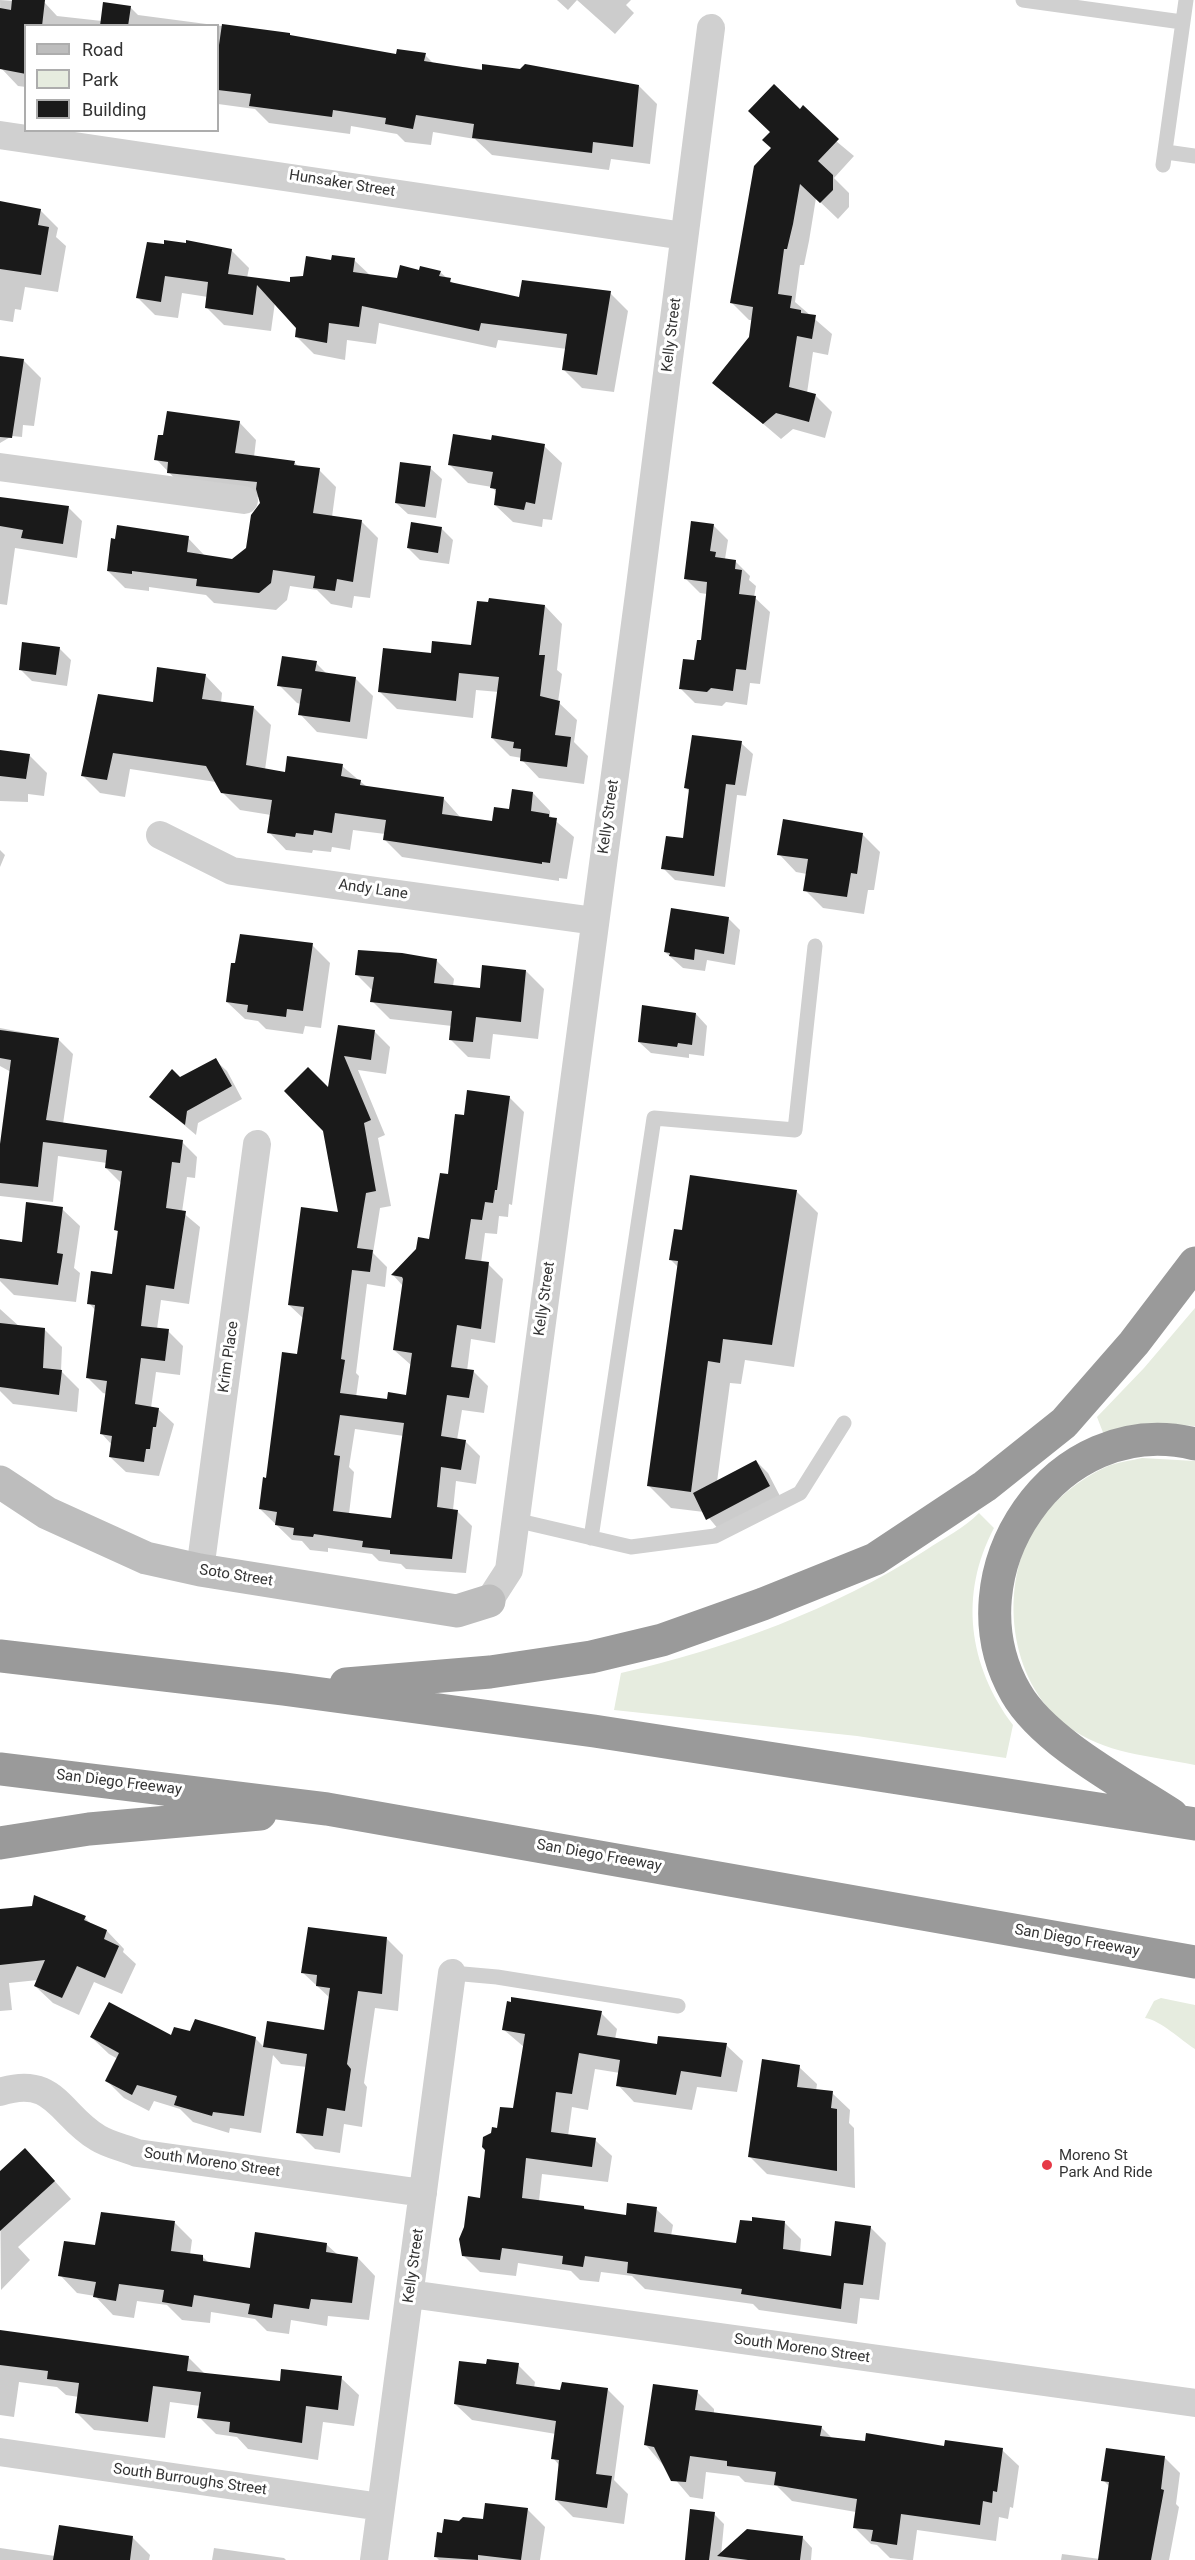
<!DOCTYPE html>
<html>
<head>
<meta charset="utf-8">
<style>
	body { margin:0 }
	#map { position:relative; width:1195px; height:2560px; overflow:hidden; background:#fff; font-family:Roboto,sans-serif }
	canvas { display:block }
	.legend { position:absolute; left:24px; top:24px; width:195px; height:108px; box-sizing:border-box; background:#fff; border:2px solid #adadad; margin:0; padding:8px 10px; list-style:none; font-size:18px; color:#333 }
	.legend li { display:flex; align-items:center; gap:12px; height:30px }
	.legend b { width:30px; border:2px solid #adadad }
</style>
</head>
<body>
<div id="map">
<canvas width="1195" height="2560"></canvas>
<ul class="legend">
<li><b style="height:8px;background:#bdbdbd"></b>Road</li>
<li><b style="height:16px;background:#e6ecdf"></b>Park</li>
<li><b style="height:16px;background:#1a1a1a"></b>Building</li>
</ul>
</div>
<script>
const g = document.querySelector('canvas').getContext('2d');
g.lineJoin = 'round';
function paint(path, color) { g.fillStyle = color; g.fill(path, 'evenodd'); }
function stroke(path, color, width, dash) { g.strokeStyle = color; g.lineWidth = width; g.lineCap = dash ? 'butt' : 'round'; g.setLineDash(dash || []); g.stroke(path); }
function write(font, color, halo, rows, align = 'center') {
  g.font = font + ' Roboto,sans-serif'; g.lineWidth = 6; g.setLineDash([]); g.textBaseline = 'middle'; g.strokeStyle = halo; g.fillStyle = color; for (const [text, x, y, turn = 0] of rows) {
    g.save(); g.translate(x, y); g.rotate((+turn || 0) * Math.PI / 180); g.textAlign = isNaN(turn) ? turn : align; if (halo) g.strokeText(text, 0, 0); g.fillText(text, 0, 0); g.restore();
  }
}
const green = new Path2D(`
	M1195 1308V1426L1156 1424 1104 1435 1097 1417 1144 1368Z
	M1142 1458 1195 1461V1765C1148 1755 1106 1755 1066 1725 1008 1681 998 1585 1036 1525 1051 1502 1081 1478 1106 1467 1117 1462 1130 1461 1142 1458Z
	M979 1513 994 1528C959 1594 968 1665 1013 1725L1006 1758 857 1736 614 1710 621 1673C728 1648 833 1610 926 1550 944 1538 964 1528 979 1513Z
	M1161 1998 1195 2005V2049C1181 2040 1160 2020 1145 2018L1154 2001Z`);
const shadow = new Path2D(`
	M0 0 45 3 57 16 102 21 130 7 138 15 290 35 292 37 398 56 425 55 434 64 639 86 657 104 650 164 611 159 609 170 492 155 475 139 433 132 431 145 405 142 397 134 351 126 350 134 269 123 255 109 218 104V26H26V87L18 86 1 68Z
	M557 0H577L568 10Z
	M577 0H631L626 5 634 13 615 34Z
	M800 111 854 156 834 178 849 193V207L838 219 816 198 809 241 804 265H800L795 302 832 334 828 355 813 352 807 393 815 395 832 412 825 438 793 429 781 439 714 382 750 338 753 320H749L732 303 773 148Z
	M0 205 40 210 58 228 56 237 66 246 58 292 25 287 21 310 15 309 13 322 0 320Z
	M148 244 231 250 249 268 247 278 291 284 333 261 354 260 371 276 398 279 420 272H440L455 285 521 299 610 293 628 311 614 392 582 388 564 370 567 349 498 340 496 348 379 323 376 344 347 340 345 360 314 354 297 337 298 328 275 302 271 331 224 325 206 307 208 297 182 293 178 318 155 315 137 297Z
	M0 357 23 360 41 378 34 426 23 425 22 437 12 436 0 443Z
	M239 422 256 440 254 457 294 462 299 467 319 470 336 487 332 517 361 521 378 538 370 598 354 596 352 608 331 604 317 590 290 586 287 600 276 610 214 603 206 595 149 587V591L125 588 108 571 188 538 205 556 233 561 247 549 262 503 260 497 186 490 156 459Z
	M544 446 562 463 552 520 543 519 542 527 513 522 495 505 497 493 492 487 468 483 450 465Z
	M430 468 442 479 436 518 408 514 396 503Z
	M0 498 68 507 82 521 77 558 15 548 7 605 0 604Z
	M713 525 728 540 725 559 735 561 750 576 749 580 756 586 754 597 770 612 760 684 750 683 747 705 726 702 722 706 695 703 680 688 695 662 702 642 707 594 700 593 685 578Z
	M441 528 453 540 449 564 420 560 408 548Z
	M545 606 562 624 557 670 562 674 558 702 577 720 574 742 588 756 584 784 539 778 522 760V758L510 756 492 738 499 692 476 690 473 718 397 709 379 691 432 655 473 647Z
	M59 648 71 660 67 686 32 681 20 669Z
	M316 663 328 675 355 678 373 696 367 739 317 732 300 714 301 704 297 703 279 685Z
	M205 675 222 693 221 703 254 708 271 725 265 770 286 773 342 766 367 787 444 799 461 818 494 822 533 793 550 811V816L574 837 567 879 559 878V881L402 857 384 839 385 834 353 830 350 850 332 847 331 852 313 850 312 853 286 850 269 832 271 815 240 810 222 792 216 782 130 769 125 797 100 793 83 776 154 703Z
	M741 743 753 754 746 796 737 795 725 887 675 880 663 868 685 840 690 792 686 788Z
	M0 751 29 755 47 773 44 796 28 794V802L0 801Z
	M862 834 880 852 874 890H868L864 914 823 908 805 890 807 874 796 872 779 854Z
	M0 850 5 855 0 867Z
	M728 918 740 930 735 965 707 960 705 971 683 968 665 952Z
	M312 945 330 963 321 1028 305 1026 303 1034 266 1029 258 1021 245 1019 227 1002Z
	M437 961 454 979 453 986 481 989 526 971 544 989 538 1039 493 1034 490 1059 468 1057 450 1039 452 1026 390 1019 372 1001 373 991 357 975Z
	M696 1014 707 1026 704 1056 689 1054V1058L651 1053 639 1042Z
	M340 1027 375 1032 390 1047 386 1074 358 1070 385 1135 378 1138 391 1206 380 1208 373 1253 387 1267 385 1287 367 1284 356 1373 359 1376 356 1397 388 1400 407 1396 411 1365 394 1350 403 1286 393 1275 430 1240 465 1117 509 1097 524 1112 512 1205 509 1204 508 1217 499 1216 497 1234 485 1233 481 1263 488 1264 503 1279 495 1343 471 1339 467 1371H473L488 1386 484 1413 462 1410 457 1440 465 1441 480 1456 476 1484 456 1481 453 1510 457 1511 472 1526 466 1573 406 1569 401 1564 379 1561 372 1554 328 1548V1552L310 1550 302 1541 292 1540 260 1509 298 1355 304 1319 289 1305 340 1214 329 1090ZM355 1429 404 1436 393 1520 349 1514 354 1472 349 1467Z
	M0 1028 58 1039 73 1054 63 1124 182 1142 197 1157 195 1178 187 1177 182 1212 200 1227 189 1304 161 1300 157 1329 168 1331 183 1346 180 1375 156 1372 151 1408 158 1409 174 1424 159 1476 126 1472 110 1457 112 1445 102 1434 107 1394 103 1393 88 1378 96 1311 89 1303 113 1276 122 1184 106 1168 107 1163 58 1156 53 1202 0 1196V1154L11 1072 0 1066Z
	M215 1060 227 1071 242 1099 198 1123 196 1135 151 1097Z
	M796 1191 818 1213 794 1367 745 1360 741 1384 730 1383 717 1482 756 1461 768 1473 781 1498 719 1530 704 1512 671 1508 649 1486 678 1267 671 1260 683 1232Z
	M62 1209 80 1226 74 1268 80 1273 76 1302 14 1295 0 1281V1250L23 1244Z
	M0 1309 20 1327 44 1329 62 1347 61 1371 79 1389 77 1412 13 1404 0 1391Z
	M35 1897 85 1918 93 1926 107 1931 124 1949 123 1952 136 1964 122 1994 94 1982 79 2015 53 2003 35 1986 38 1980 9 1983 12 2010 0 2011V1910L33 1907Z
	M386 1938 403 1955 398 2011 375 2008 364 2083 367 2087 362 2127 344 2124 340 2153 315 2149 298 2132 307 2067 281 2064 273 2055 261 2133 230 2128 229 2133 193 2122 180 2109 154 2101 149 2111 124 2098 106 2080 118 2059 109 2054 91 2037H172L191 2033 255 2038 264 2047 268 2023 325 2031 330 1998 302 1972Z
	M601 2013 617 2029 615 2039 658 2046 726 2045 743 2061 737 2092 697 2087 692 2110 634 2102 618 2085 620 2073 595 2069 588 2110 572 2107 568 2136 595 2140 612 2156 608 2182 542 2174 539 2201 584 2207 588 2212 627 2217 656 2209 673 2225 671 2236 738 2245 785 2223 801 2239 800 2253 832 2258 870 2227 886 2243 879 2300 860 2298 857 2324 759 2310 753 2304 645 2289 632 2276 601 2272 599 2282 580 2280 571 2271 518 2263 516 2276 480 2272 463 2255 482 2199 499 2130 514 2110 524 2047 504 2030Z
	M799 2067 817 2084 816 2091 832 2093 850 2110 849 2123 854 2128 855 2188 767 2174 750 2157Z
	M42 2167 71 2199 18 2247 30 2260 1 2290 0 2171Z
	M175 2223 192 2240 190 2255 203 2257 209 2263 251 2269 326 2244 338 2255 358 2258 375 2276 369 2320 328 2316 327 2326 291 2320 289 2334 267 2331 255 2319 211 2312 210 2323 182 2320 167 2305 137 2301 134 2318 113 2315 95 2296 77 2293 60 2275 96 2247Z
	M0 2332 189 2358 205 2374 281 2382 341 2378 359 2395 354 2426 323 2422 318 2460 248 2449 237 2437 216 2434 199 2417 200 2406 170 2402 165 2438 94 2430 77 2413 79 2397 66 2395 57 2387 19 2382 14 2417 0 2415Z
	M518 2365 535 2382 534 2388 562 2391 607 2389 624 2406 614 2480 628 2494 624 2524 573 2517 556 2500 560 2466 553 2458 556 2434 472 2420 455 2404 488 2366Z
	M697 2392 714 2409V2413L821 2427 833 2439 1002 2450 1019 2466 1013 2508 1010 2507 1008 2519 999 2517 996 2541 917 2530 913 2560H908L890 2558 877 2545 871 2544 854 2527 856 2512 792 2501 777 2486 745 2482 739 2476 706 2472 703 2499 690 2497 646 2445Z
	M1164 2457 1180 2473 1176 2504 1179 2507 1169 2560H1061L1062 2554 1100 2559 1110 2487 1103 2480Z
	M527 2509 545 2527 540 2560H439L435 2556 443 2534 459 2522 484 2521Z
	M714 2514 724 2524 721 2555 802 2537 812 2548 811 2560H686Z
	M132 2537 150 2555 149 2560H0V2548L55 2556Z
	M214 2548 284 2558 286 2560H212Z`);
const building = new Path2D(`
	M12 0H45L42 26H26V74L0 69V8L11 10Z
	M103 2 131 6 128 26H100Z
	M222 24 290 33V35L396 54 397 49 426 53 424 61 482 70V64L520 69 525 64 639 85 633 147 593 142 592 153 472 138 474 124 416 115 413 129 385 124 386 118 333 110 332 117 249 106 251 94 218 90V52Z
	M774 84 800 109 803 105 839 139 818 161 833 175V190L820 203 800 184 793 224 787 249H784L778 294 792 296 790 308 801 310V313L816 315 812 339 797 336 789 387 816 394 809 422 776 413 763 424 712 383 749 337 753 307 730 303 754 166 771 148 762 140 770 132 748 111Z
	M0 201 41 209 38 225 49 227 41 275 0 269Z
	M164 240 186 243V240L232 249 228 274 290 282V277L303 276 306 256 331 260 332 255 355 258 353 272 397 278 400 265 419 270 420 266 441 271 439 276 451 278 450 282 519 297 522 280 611 291 597 375 562 370 567 334 481 323 479 331 362 306 359 327 329 323 327 343 295 337 296 328 257 285 253 315 205 308 208 282 165 276 161 302 136 298 147 242 164 244Z
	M0 356 24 359 12 438 0 437Z
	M167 411 240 421 235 453 295 461 294 465 320 468 313 513 362 520 353 582 337 579 335 591 313 588 315 576 273 570 271 583 259 593 196 586 197 579 132 571V574L107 571 111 538 115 539 117 525 189 536 187 552 232 559 246 548 251 515 260 503 256 489 257 482 167 473 168 462 154 460 158 435H163Z
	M453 434 491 440 492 435 545 444 535 504 526 502 524 510 494 505 496 489 490 488 493 472 448 465Z
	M400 462 431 466 425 507 395 503Z
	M0 497 69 506 63 544 21 538 23 530 0 526Z
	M691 521 714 524 710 551 716 552 715 557 736 560 735 569 742 570 739 594 756 596 746 670 736 669 733 691 711 688 707 692 679 689 683 659 694 660 697 640H701L706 595 707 582 684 579Z
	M411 522 442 527 438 553 407 548Z
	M489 598 545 605 539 655H545L540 696 560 701 555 735 571 737 567 767 520 761 521 749 513 748 514 742 491 738 499 677 459 673 456 701 378 692 383 648 431 653 432 641 471 645 477 601 488 602Z
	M22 642 60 647 56 675 19 670Z
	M282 656 317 661 315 671 356 677 350 722 298 715 302 689 277 686Z
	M157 667 206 674 202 699 254 706 246 765 285 772 287 756 343 764 341 776 361 780 360 785 444 797 442 814 492 821 494 807 509 809 512 789 533 792 531 811 549 814V817L557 818 550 863 542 862V864L383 840 386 820 335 813 332 833 314 830 313 835 296 833 295 837 267 833 272 800 221 793 206 766 113 753 107 780 81 776 98 694 153 702Z
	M692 735 742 741 735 785 726 784 714 876 661 869 666 836 683 838 689 789 684 788Z
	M0 750 30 754 26 779 0 776Z
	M783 819 863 833 857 874 851 873 847 897 803 891 808 859 777 855Z
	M671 908 729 917 724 954 695 949 694 960 669 956 670 953 664 952Z
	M240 934 313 943 303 1011 287 1009 286 1017 247 1012 248 1005 226 1002 231 963H235Z
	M358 950 402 953 437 959 434 983 480 988 482 965 526 970 521 1022 476 1017 473 1042 449 1040 452 1011 370 1002 374 977 355 975Z
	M642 1005 696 1013 692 1045 678 1043 677 1047 638 1042Z
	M338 1025 375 1030 371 1060 344 1056 371 1120 364 1123 376 1191 366 1193 357 1248 373 1250 370 1272 352 1270 341 1359 345 1360 340 1393 387 1399 388 1392 406 1395 412 1353 393 1350 403 1279 402 1277 391 1275 416 1249 418 1237 429 1239 440 1173 448 1174 455 1114 464 1115 467 1090 510 1096 497 1190H495L493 1203 485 1202 482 1220 471 1219 465 1259 489 1262 481 1329 457 1325 451 1367 474 1370 469 1398 447 1395 441 1436 466 1440 461 1470 441 1467 437 1507 458 1510 452 1559 390 1554V1550L362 1547 363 1541 314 1534 313 1537 293 1535 294 1528 275 1525 277 1512 259 1509 263 1477 266 1478 282 1352 297 1354 304 1307 288 1305 301 1207 338 1212 323 1131 284 1091 308 1067 328 1087ZM340 1415 404 1423 391 1518 333 1511 340 1456 334 1455Z
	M0 1030 59 1038 46 1120 183 1140 180 1163 172 1162 166 1208 186 1211 174 1289 146 1285 141 1326 169 1329 165 1361 141 1358 135 1404 159 1408 156 1427H153L150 1449H146L144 1462 109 1457 112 1436 100 1434 107 1381 86 1378 95 1305 87 1304 91 1271 112 1274 118 1231 114 1230 122 1171 105 1168 107 1150 43 1142 38 1187 0 1183V1144L11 1060 0 1058Z
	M216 1058 232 1086 187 1111 185 1125 149 1097 172 1069 180 1077Z
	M690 1175 797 1190 772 1345 723 1339 720 1363 708 1361 691 1492 647 1486 678 1261 669 1260 674 1229 682 1230Z
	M26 1202 63 1207 57 1253 63 1254 58 1285 0 1278V1239L22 1242Z
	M0 1323 45 1328 43 1368 62 1370 59 1395 0 1387Z
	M756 1460 770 1486 706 1520 693 1493Z
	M34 1895 86 1916 84 1920 107 1930 104 1939 119 1946 105 1978 77 1966 62 1998 34 1986 45 1960 0 1965V1909L32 1906Z
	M308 1927 387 1937 382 1994 358 1991 347 2064 351 2069 345 2111 327 2108 323 2136 296 2133 307 2054 263 2047 267 2021 324 2030 330 1988 316 1986 317 1975 301 1973Z
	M511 1997 602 2011 597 2035 657 2044 658 2036 727 2043 721 2077 681 2071 676 2095 616 2086 620 2060 579 2053 572 2094 556 2092 551 2132 596 2138 592 2167 526 2158 522 2198 584 2206V2209L626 2215 627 2203 657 2207 654 2232 736 2243 740 2220 752 2221V2217L785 2221 783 2249 831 2256 835 2221 871 2226 863 2285 844 2283 841 2309 741 2294 742 2289 627 2273 628 2262 585 2256 583 2267 562 2264 563 2256 502 2248 500 2260 462 2256 459 2239 464 2227 468 2196 480 2198 485 2150 482 2147 483 2137 491 2133 492 2127 497 2128 500 2107 513 2108 525 2034 502 2030 507 2001 511 2002Z
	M109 2002 171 2035 174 2027 190 2031 195 2019 256 2037 244 2116 213 2112 212 2116 174 2105 177 2096 137 2085 132 2095 105 2081 119 2053 90 2037Z
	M762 2059 800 2065 797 2087 833 2091 831 2108 837 2109V2171L748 2157Z
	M25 2148 55 2181 0 2231V2171Z
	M101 2212 175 2221 171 2251 203 2255V2261L250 2268 255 2232 327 2243 326 2252 358 2257 352 2303 311 2299 309 2309 274 2304 272 2318 248 2314 250 2304 194 2295 192 2307 162 2302 164 2290 119 2284 116 2301 93 2297 96 2282 58 2276 64 2241 95 2245Z
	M0 2330 189 2356 187 2371 280 2381 281 2369 342 2376 338 2410 306 2406 302 2443 229 2432 230 2422 197 2418 201 2392 153 2386 148 2422 75 2413 79 2383 47 2379 48 2371 0 2365Z
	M487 2359 519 2363 516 2384 560 2390 562 2382 608 2388 596 2474 612 2476 607 2508 555 2500 559 2460 551 2459 556 2421 454 2404 459 2361 486 2364Z
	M653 2384 698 2390 695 2410 822 2426 820 2436 865 2441 866 2433 944 2446 945 2440 1003 2448 997 2492 993 2491 992 2503 983 2501 980 2525 901 2514 897 2545 871 2541 873 2530 853 2528 857 2499 774 2485 776 2472 727 2466V2461L690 2456 686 2482 671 2481 654 2447 644 2445Z
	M1106 2448 1165 2456 1161 2489 1164 2490 1151 2560H1098L1109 2482 1101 2481Z
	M485 2503 528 2508 521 2560 478 2555V2560L434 2557 437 2532 442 2533 444 2519 459 2521 463 2517 483 2519Z
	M690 2509 715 2512 709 2560H685Z
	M59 2525 133 2536 130 2560H53Z
	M747 2529 803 2536 800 2560H748L717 2556Z`);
const lane = new Path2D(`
	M1023 0 1182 22
	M1166 152 1195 156
	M1163 165 1186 0
	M515 1520 631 1547 715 1536 800 1493 844 1423
	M591 1538 654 1118 795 1130 815 946
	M452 1973 497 1977 678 2006`);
const street = new Path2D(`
	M0 135 684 236
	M0 467 244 500
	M160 835 232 871 595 921
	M200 1570 257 1144
	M489 1601 509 1570 639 594 711 28
	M0 2092C55 2074 60 2116 98 2138 109 2145 125 2148 137 2153L423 2193
	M410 2294 1195 2403
	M0 2452 381 2507
	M374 2560 452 1973`);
const secondary = new Path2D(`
	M0 1482 47 1513 146 1558 200 1570 457 1611 489 1601`);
const highway = new Path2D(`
	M0 1656 284 1689 594 1731 1195 1824
	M346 1684 490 1672 591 1657 662 1640 763 1604 875 1559 985 1486 1064 1423 1134 1343 1195 1263
	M0 1769 327 1809 1195 1962
	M1172 1815C1125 1784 1044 1742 1016 1693 947 1573 1056 1410 1195 1444
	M0 1843 89 1829 260 1814`);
const markers = [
	[1047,2165,6,"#e63946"]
];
const streetNames = [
	["Hunsaker Street",342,184,9],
	["Kelly Street",672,335,-83],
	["Kelly Street",609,817,-82],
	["Andy Lane",373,890,8],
	["Kelly Street",545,1299,-82],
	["Krim Place",229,1357,-82],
	["Soto Street",236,1576,9],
	["San Diego Freeway",119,1783,7],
	["San Diego Freeway",599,1856,10],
	["San Diego Freeway",1077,1941,10],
	["South Moreno Street",212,2163,8],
	["Kelly Street",414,2266,-82],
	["South Moreno Street",802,2349,8],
	["South Burroughs Street",190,2480,8]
];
const poiNames = [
	["Moreno St",1059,2156],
	["Park And Ride",1059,2173]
];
paint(green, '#e6ecdf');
paint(shadow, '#0003');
paint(building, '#1a1a1a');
stroke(lane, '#d0d0d0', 15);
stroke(street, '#d0d0d0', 28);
stroke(secondary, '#bdbdbd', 33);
stroke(highway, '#9a9a9a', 33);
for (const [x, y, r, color] of markers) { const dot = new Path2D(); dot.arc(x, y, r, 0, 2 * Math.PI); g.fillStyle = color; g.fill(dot); stroke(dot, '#fff', 2); }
write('15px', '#333', '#fff', streetNames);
write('15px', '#333', '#fff', poiNames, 'left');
</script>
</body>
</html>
